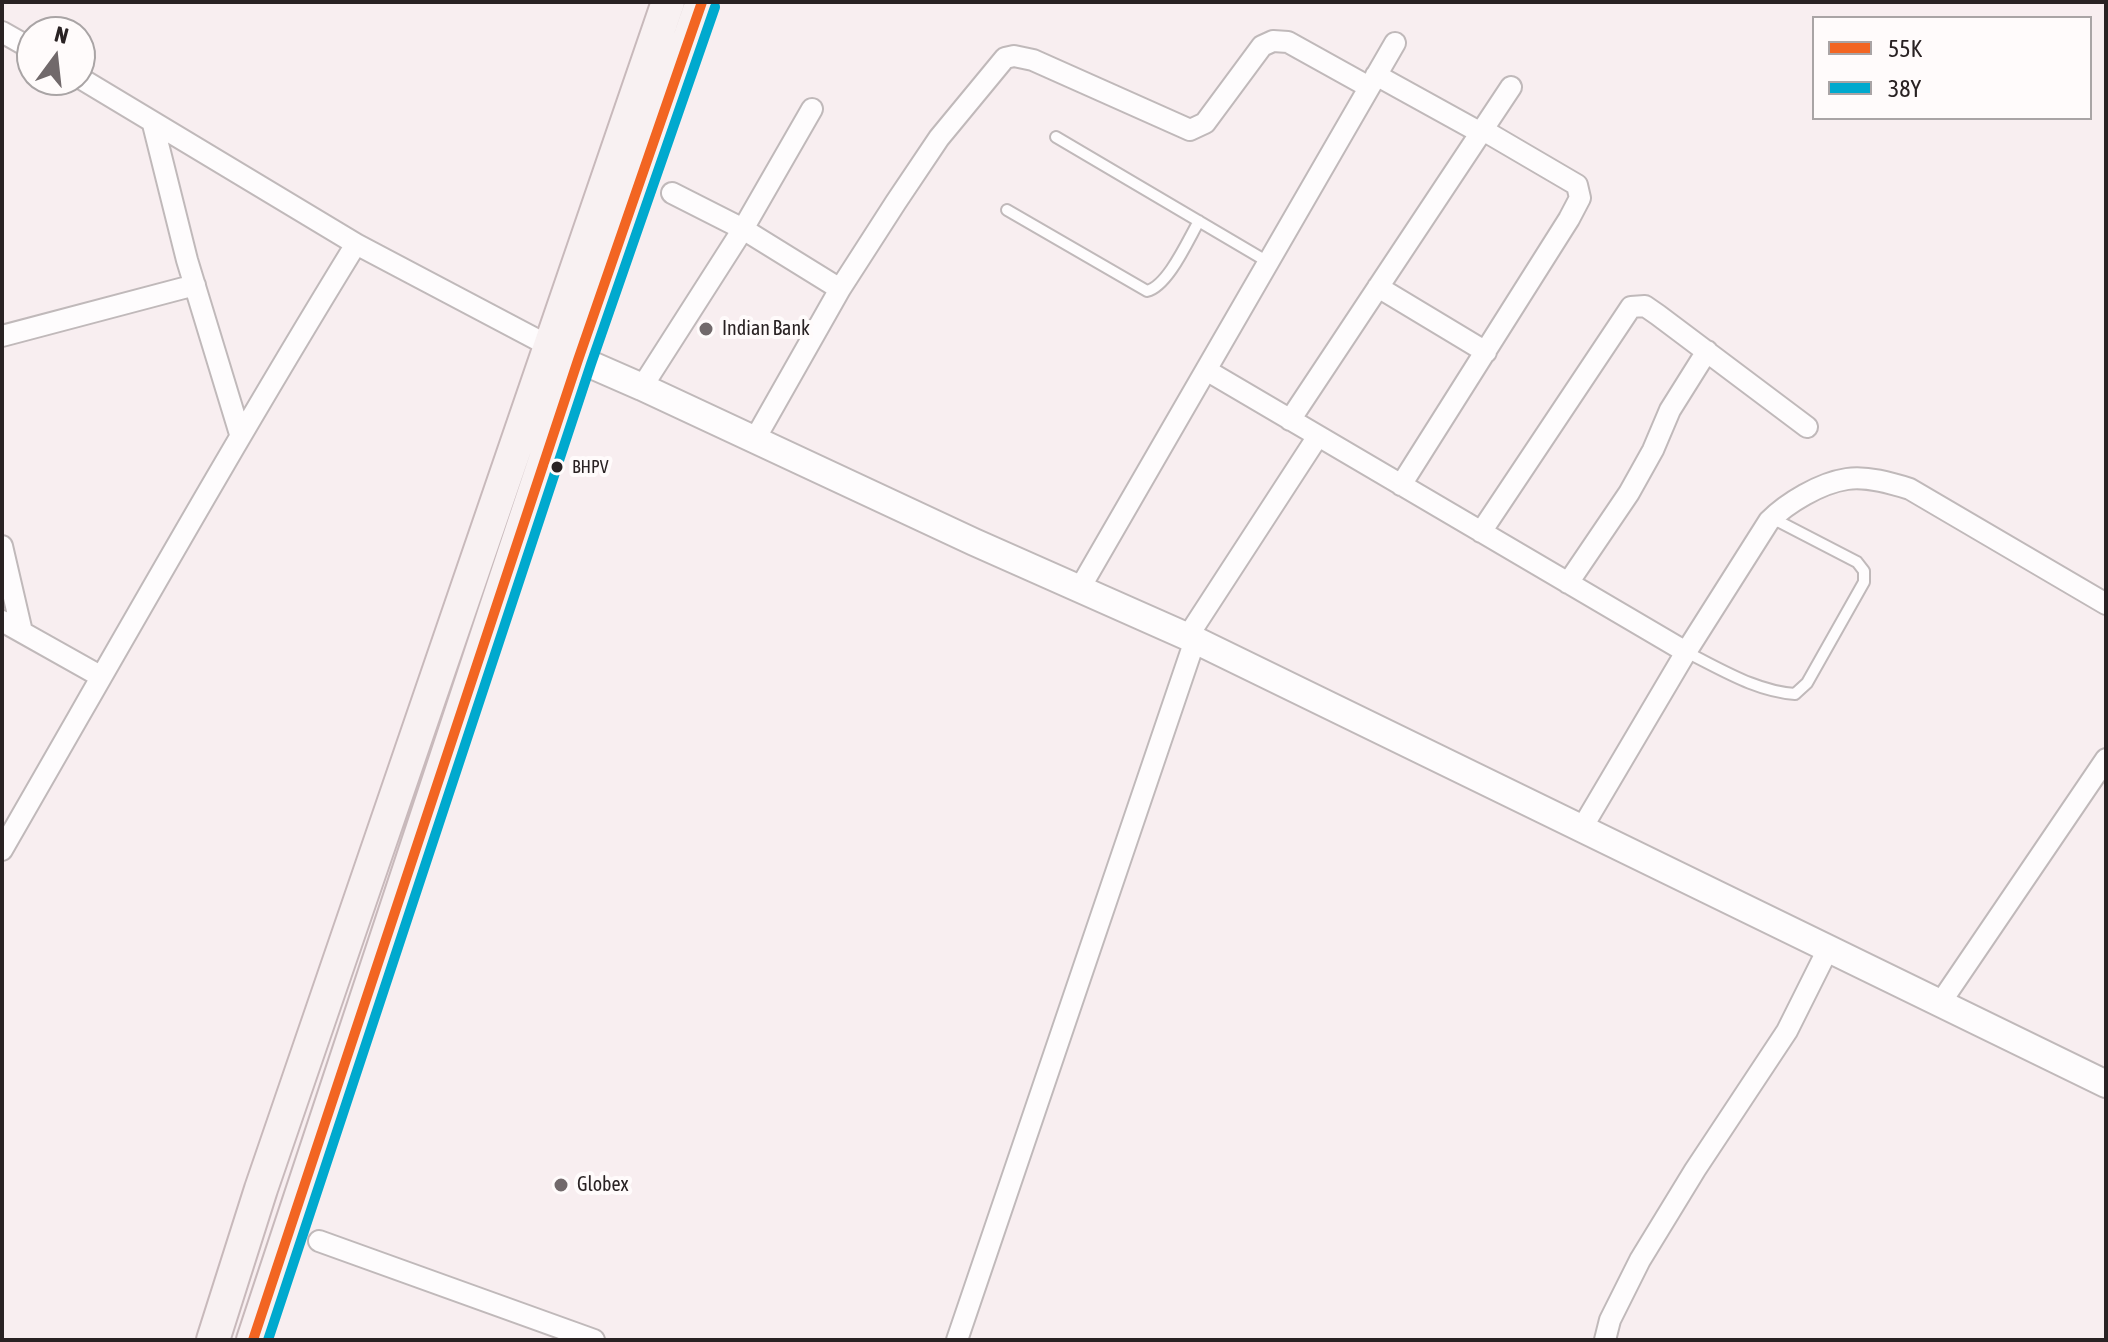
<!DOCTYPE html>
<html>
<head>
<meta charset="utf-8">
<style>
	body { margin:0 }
	#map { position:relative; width:2108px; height:1342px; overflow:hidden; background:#f8eef0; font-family:"Asap Condensed",sans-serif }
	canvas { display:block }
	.frame { position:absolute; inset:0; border:4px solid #292223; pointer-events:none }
	.legend { position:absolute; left:1812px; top:16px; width:280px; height:104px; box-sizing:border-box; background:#fffbfb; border:2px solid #a9a4a5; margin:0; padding:10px 14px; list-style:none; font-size:24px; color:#292223 }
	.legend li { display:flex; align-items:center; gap:16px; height:40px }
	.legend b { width:40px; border:2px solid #a9a4a5 }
	.north { position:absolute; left:16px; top:16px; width:80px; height:80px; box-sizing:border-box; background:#fffbfb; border:2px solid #a9a4a5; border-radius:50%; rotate:15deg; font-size:22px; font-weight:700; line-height:32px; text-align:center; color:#292223 }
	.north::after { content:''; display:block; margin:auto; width:28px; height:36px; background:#71696b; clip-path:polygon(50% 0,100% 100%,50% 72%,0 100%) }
</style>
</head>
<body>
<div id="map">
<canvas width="2108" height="1342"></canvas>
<div class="frame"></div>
<ul class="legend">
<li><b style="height:10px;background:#f26522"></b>55K</li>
<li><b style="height:10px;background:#00a9ce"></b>38Y</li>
</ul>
<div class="north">N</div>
</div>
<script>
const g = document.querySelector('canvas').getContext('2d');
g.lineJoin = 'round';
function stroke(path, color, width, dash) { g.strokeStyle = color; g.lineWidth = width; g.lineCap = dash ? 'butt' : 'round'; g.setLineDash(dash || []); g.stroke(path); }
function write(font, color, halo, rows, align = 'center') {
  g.font = font + ' "Asap Condensed",sans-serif'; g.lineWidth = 8; g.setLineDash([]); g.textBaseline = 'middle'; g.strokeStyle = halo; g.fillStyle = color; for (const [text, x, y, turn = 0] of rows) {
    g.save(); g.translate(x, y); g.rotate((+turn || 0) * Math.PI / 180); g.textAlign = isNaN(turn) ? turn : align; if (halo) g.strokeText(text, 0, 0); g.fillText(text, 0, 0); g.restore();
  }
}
const service = new Path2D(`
	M1056 137 1268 262
	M1007 210 1147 291C1168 286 1188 240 1199 221
	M1686 652C1721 669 1755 691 1795 694L1807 683 1864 582V571L1857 562 1772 518`);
const minor = new Path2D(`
	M2 32 32 49
	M1376 75 1481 133
	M80 78 356 244 551 347
	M153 124 187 260 240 434
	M672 193 743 229 840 289
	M1378 287 1486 352
	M2 336 195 285
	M1206 370 1686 652
	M642 387 743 229 812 109
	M1290 420 1511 87
	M755 439 840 289 896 202 939 138 1005 58 1014 56 1033 60 1190 130 1205 123 1262 46 1273 41 1288 42 1369 87
	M1401 485 1569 219 1580 198 1577 185 1483 130
	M1481 532 1631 307 1645 306 1658 315 1807 427
	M2 546 22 632
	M1568 583 1629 493 1653 450 1670 410 1707 351
	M1080 588 1395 43
	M2 621 100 676
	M1188 636 1318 436
	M1582 828 1686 652 1769 521C1787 503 1820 483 1847 479 1867 476 1891 483 1910 489L2106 604
	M2 850C119 647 233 444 356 244
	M1941 1002 2106 759
	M319 1241 594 1340
	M957 1340 1195 640
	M1605 1340 1610 1320 1640 1260 1695 1170 1787 1031 1829 947`);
const tertiary = new Path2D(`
	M562 352 642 387 974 542 1195 640 2106 1084`);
const primary = new Path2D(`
	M213 1340 261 1189 668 2
	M253 1340 578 360 702 2`);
const bus1 = new Path2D(`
	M253 1340 578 360 702 2`);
const bus2 = new Path2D(`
	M268 1340 591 364 715 7`);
const markers = [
	[706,329,8,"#71696b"],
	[557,467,7,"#292223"],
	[561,1185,8,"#71696b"]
];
const busNames = [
	["BHPV",572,467]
];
const poiNames = [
	["Indian Bank",722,329],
	["Globex",577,1185]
];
stroke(service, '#c0b9ba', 14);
stroke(minor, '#c0b9ba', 24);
stroke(tertiary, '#c0b9ba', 30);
stroke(primary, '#c8b9bb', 36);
stroke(service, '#fefcfd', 10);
stroke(minor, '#fefcfd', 20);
stroke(tertiary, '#fefcfd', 26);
stroke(primary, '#f8f1f2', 32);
stroke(bus1, '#f26522', 10);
stroke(bus2, '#00a9ce', 10);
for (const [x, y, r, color] of markers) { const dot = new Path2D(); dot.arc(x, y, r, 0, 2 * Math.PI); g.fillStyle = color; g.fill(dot); stroke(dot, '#fffbfb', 3); }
write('18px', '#292223', '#fffbfb', busNames, 'left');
write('20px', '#292223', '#fffbfb', poiNames, 'left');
</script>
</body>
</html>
